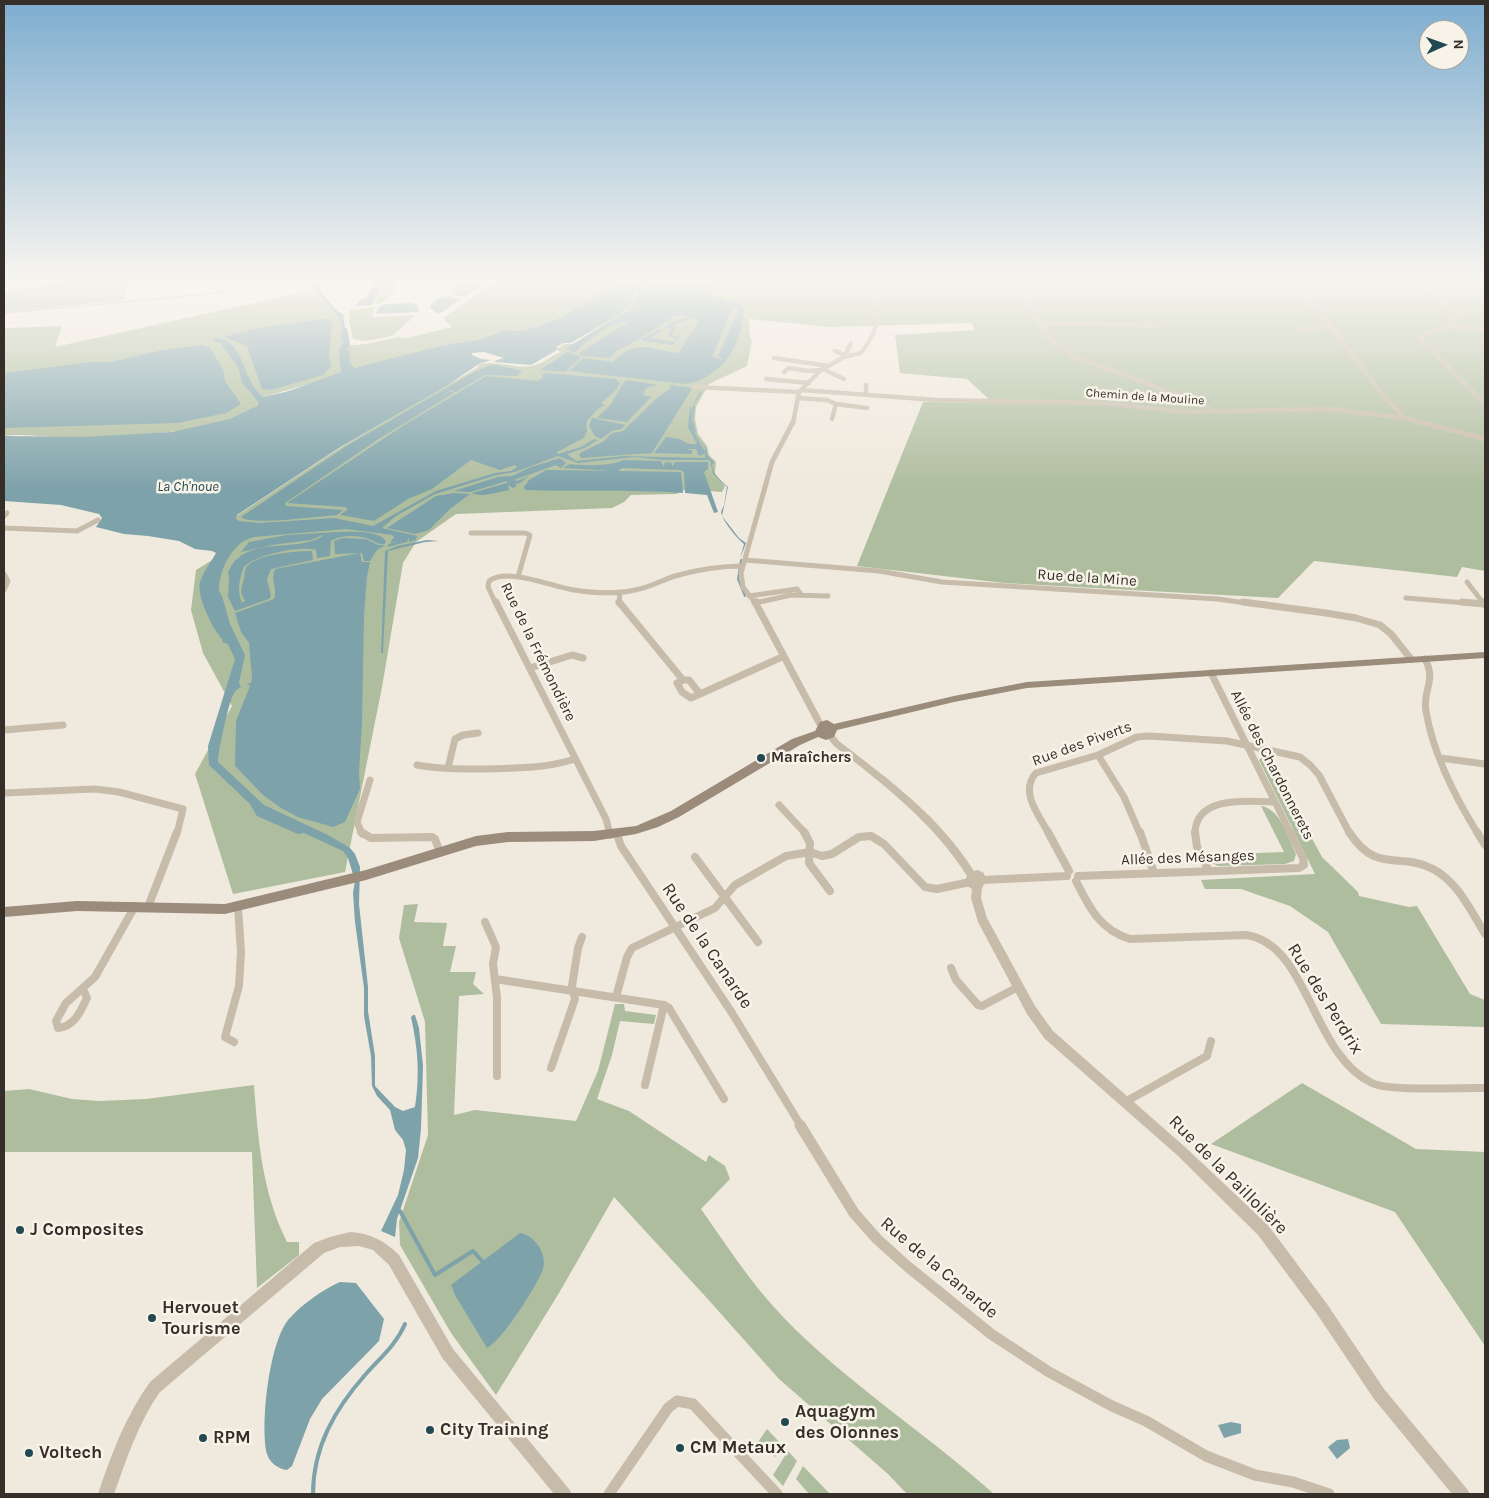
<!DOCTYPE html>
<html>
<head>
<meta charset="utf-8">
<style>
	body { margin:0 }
	#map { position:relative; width:1489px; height:1498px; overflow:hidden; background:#f0e9dd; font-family:Karla,sans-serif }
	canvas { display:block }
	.frame { position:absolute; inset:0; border:5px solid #352e29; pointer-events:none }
	.north { position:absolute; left:1419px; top:20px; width:50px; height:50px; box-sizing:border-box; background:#f8f3e9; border:1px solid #aaa49c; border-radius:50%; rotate:88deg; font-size:14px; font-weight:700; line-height:20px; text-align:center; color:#352e29 }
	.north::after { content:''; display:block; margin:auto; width:18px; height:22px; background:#224852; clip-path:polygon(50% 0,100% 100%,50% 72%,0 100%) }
</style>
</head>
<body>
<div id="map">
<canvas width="1489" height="1498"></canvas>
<div class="frame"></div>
<div class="north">N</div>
</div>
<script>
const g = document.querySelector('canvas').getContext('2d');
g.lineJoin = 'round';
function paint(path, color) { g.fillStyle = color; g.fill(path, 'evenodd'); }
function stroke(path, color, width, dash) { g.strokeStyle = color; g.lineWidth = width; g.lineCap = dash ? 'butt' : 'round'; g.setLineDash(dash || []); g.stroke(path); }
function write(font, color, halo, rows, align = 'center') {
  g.font = font + ' Karla,sans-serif'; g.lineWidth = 5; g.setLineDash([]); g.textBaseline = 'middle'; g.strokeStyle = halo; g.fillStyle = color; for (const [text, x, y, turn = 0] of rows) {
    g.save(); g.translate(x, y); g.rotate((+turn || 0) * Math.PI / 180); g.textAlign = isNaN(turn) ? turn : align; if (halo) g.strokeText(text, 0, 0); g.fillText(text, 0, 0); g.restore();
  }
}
const green = new Path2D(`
	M67 280H128L124 300 4 312V292Z
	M388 280H400C393 292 389 303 375 304Z
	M493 280H623L615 288 603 292 561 317 539 326 520 331 504 330 478 340 449 344 371 365 353 368 316 382 263 397 258 400 259 404C224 436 105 438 57 437 40 437 21 433 4 436V328L62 326 55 347 313 290 326 300 338 315 343 330 342 346 367 344 398 337 407 338 452 327 443 318 494 283Z
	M661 280H1485V571L1462 567 1457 577 1314 561 1278 598 1004 583 857 566 923 402 993 403 967 379 900 373 895 335 975 330 971 323 830 327 749 319 750 339 752 340 747 366 709 384 696 407 695 419 698 434 707 446 709 455 716 462 715 473 725 486 722 492 686 489 676 494 631 495 624 502 612 508 456 514 416 542 403 563 382 687 345 872 233 894 195 774 232 706 203 653 191 610 196 570 250 537 236 523 235 518 238 515 346 444 477 368 480 364C498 360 514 369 531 366 541 365 551 356 560 352L557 349 565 344H573L626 309 635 294 644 288Z
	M375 307 372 317 416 315 392 336 366 341 353 339 349 321 350 310Z
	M1266 753 1322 857 1358 892 1359 896 1409 907 1417 906 1470 994 1485 1000V1027L1381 1024 1328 932 1290 906 1241 889H1205L1201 880 1315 874 1259 760Z
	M1261 806C1281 809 1288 838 1296 854L1294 861 1285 864 1218 866 1208 861 1205 855 1284 852Z
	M418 904 414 922 447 923 443 946H456L450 972H476L473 984 484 994 459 996 454 1115 475 1110 576 1121 598 1071 615 1004H624L625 1011 656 1015 654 1024 620 1021 612 1055 597 1099 629 1111 706 1162 709 1155 725 1166 730 1179 701 1209C727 1246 752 1285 784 1318 848 1384 926 1433 994 1494H907L888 1474 779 1379 705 1296 614 1197 559 1293 496 1395 451 1333 400 1245 399 1222 428 1135 425 1022 399 938 404 905Z
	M1302 1083 1416 1149 1485 1152V1346L1395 1212 1211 1144Z
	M254 1085C258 1140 262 1192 287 1242H299V1255L257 1288 252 1152H4V1091L29 1089 72 1099 99 1101 146 1099Z
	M767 1429 783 1446 775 1457 763 1446 756 1455 755 1453 756 1445Z
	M788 1451 797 1461 783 1486 773 1475Z
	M803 1466 830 1494H809L796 1479Z`);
const water = new Path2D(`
	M309 280 323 284 334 280H346L324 286 321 288 320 291C325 297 338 313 343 314L345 327 348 331 350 346 346 349 349 350 350 362 354 368 449 344 478 340 504 330 520 331 539 326 561 317 603 292 615 288 623 280H658L636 292 628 307 618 315 571 343H564L556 347 559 349 531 365 496 362 494 361 504 358 484 352 472 353V355L481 359 491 360 479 364 445 387 342 446 237 515 236 519 239 521 259 523 334 518 373 526 436 491 495 473 511 471 517 467 515 465 500 470 471 460 432 489 408 499 374 521 340 515 348 509 345 507 287 503 404 425 486 376 538 381 543 377 542 374 545 373 616 379 620 383 616 390 601 403 605 405 598 409 586 422 587 431 584 438 557 452 558 454 581 447 594 439 598 440 585 448 567 454 576 461 623 456 705 458V453L699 456 696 449H687L693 451 691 454 654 453 666 437 680 439 688 444H697L688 427 690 407H692C689 426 696 437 705 451V448C702 443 698 439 696 434 688 421 692 397 704 389L695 403 693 420 697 436 706 448 707 455 714 462 712 466 715 475 728 487 722 516 739 538 746 543 740 559 744 544C737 538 723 522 721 512L724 505 727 487 713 474 710 460H662L635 457 578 463 558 456 515 472 497 475 435 494 396 516 382 528 417 536 416 540 409 542V537L407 542 387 547 389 544 401 540 390 543 394 537 392 535 346 529 254 537C232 542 219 570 219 591L222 596 230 624 245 655 239 683 241 687C237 689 235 691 233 695 229 701 217 756 218 762L264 805 328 835 350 848 355 854 360 867 359 904 368 987V1011L375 1056V1086L395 1107 403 1111 415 1107C420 1074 418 1049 411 1017L413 1015H415L419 1028 423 1066 421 1129 418 1158 397 1219 395 1237 381 1231 398 1195 404 1170 406 1150 403 1140 395 1130 390 1110 377 1096 372 1086 371 1056 364 1016V988L355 922 353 893 355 881 348 858 343 851 304 833 298 834 257 816 250 804 209 765 208 746 235 659 228 644 222 642 223 640C213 630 196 596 200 582 203 572 211 562 216 553L212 551 195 549 179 541 148 536 124 534 96 527 102 518 99 514 61 505 4 501V436L84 437 172 432 230 419 257 406 259 403 242 382 238 367 220 343 213 340 215 338C241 340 242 368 253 385 255 390 260 394 263 397L289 391 341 372 339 351 343 342 341 340C347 312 320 301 307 281Z
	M377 280H387L372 305 355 306 360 300 365 298Z
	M465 280 477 282 481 285 464 297 452 295 456 292 450 290Z
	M661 280H670L664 284 672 280H705L708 291 706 288V293L713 296 721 297 726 301 741 303 740 307 744 309C742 344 723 377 686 384L569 371 582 359 586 358 613 362C636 337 650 350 679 353L699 320 691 318 672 325 675 329 671 335 680 337 672 345 640 340 659 329 662 330 650 338 674 342 677 338 668 336 672 329 666 328 671 323 688 317 680 315 673 317 638 340 618 350 610 358 581 356 579 353 629 322C617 318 583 343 575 353L565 349 622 315 631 311H635V307L634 310 631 306 632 304 634 305 635 301 639 298 637 293 640 290H645L646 295 648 287ZM733 306 738 307 739 309 718 356 726 360 712 357Z
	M443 296 461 299 439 314 430 308 431 304Z
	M411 303 418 306 419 312 376 314 379 307 387 304Z
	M323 319 332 320 329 357 331 367 323 375 271 390 262 389 247 346 224 337 252 329Z
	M202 345 210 347 224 372 225 381 241 404 226 413 178 423 4 428V373L91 362H110L163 350Z
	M568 352 581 357 565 372 540 370Z
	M496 365 522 371 517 376 485 375 456 392 446 390 454 393 377 440 285 503 286 506 343 510 337 515C321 516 251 526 241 517L348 445 474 372 488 366Z
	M628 380 659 385C651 386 645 386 643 395L651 397 627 422 597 418 611 404 624 382Z
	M671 385 691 388 690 392 652 453 581 458 579 455 580 453 604 441 612 433 623 431 657 398 670 389Z
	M592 418 626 425 621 429 612 431 601 439 595 436 589 426Z
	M560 458 566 463 561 468 556 465 514 480 517 481 529 476 520 483 515 484 517 486 513 488 508 485 509 490C497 492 483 498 472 493L507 483V481L470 492 454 491 498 477 512 476 531 467Z
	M623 460 661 461 664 467 665 462 672 463V467L675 462H708V469L704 472 718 512 714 513 707 495 685 493 684 472 680 470 622 468 618 471 681 472 683 493C630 489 577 492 525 490L524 487 529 480 546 470 614 471 563 468 570 464C582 466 613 466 623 460Z
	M454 493 470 494 450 509 429 530 415 534 387 528 436 496Z
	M337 532C350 532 378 530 386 541L385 544C377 545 374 540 366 538 356 535 340 535 331 541L330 556 317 558 316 550C301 545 254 555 244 567 239 579 237 591 242 603L245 601C239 589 241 591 244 579 245 576 244 572 246 568 253 554 298 551 312 551L313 560 271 569 267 579 271 596 269 599 235 611 228 597 229 577 228 572C230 568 233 562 237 559 261 537 302 553 325 534L311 540 272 545 241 552 249 542 287 535Z
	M342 538 366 539 378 545H385L376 551 370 561H364L362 553 335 554 334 541Z
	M427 540 439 541 425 542 388 551 383 653H381L385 551 397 546Z
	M360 553 362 562H370L367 576 364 616 362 723 359 773 360 789 345 822 333 827 298 817 281 808 263 795 235 766 236 721 250 686 247 684 251 683 252 678 249 643 241 632 235 613 274 599C278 589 270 581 275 569Z
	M520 1233C534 1235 548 1254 543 1269 537 1286 502 1341 487 1348L455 1295 451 1285Z
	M340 1282 356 1283 384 1319 379 1341 322 1399 310 1419 292 1466 287 1470C278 1469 270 1463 267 1454 260 1425 269 1344 288 1320 301 1305 322 1290 340 1282Z
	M1231 1422 1241 1424V1433L1224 1438 1218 1425Z
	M1348 1439 1350 1448 1337 1459 1328 1447 1337 1440Z`);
const streamFar1 = new Path2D(`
	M741 560 738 579 745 596`);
const stream = new Path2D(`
	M400 1211 435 1275 473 1251 482 1261
	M313 1494C313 1447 335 1409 365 1375 380 1358 396 1345 405 1324`);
const minorFar4 = new Path2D(`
	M1013 280 1048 337 1073 356 1199 403 1214 411
	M1292 280 1332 327 1381 393 1405 418
	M1403 280 1433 292 1456 312 1458 315 1456 320 1443 328
	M4 284 24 280
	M1041 324 1158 325
	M1298 329 1332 327
	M1485 329C1465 328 1436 323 1420 338L1485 404
	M835 351 845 355
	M845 356 851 343
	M774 358 829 366
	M823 369 844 379
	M784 372 789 368 809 371 821 370
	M766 379 809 383
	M866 385V394
	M694 387 799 392
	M801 390 937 400 1104 403 1185 412 1330 409 1405 418 1423 423
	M798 398 827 400 836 404 867 408
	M832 419 836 404
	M793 423 799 392 821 370 844 357 861 353C871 340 881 322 876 305 874 299 870 293 868 287L871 280`);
const minorFar3 = new Path2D(`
	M1419 422 1485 439
	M4 516 7 513
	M4 528 77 531 98 520
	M471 533H525L530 535 518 577
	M745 560 879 571 942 582 1218 599 1253 604
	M4 574 8 581 4 590
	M1467 582 1484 604
	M749 596 797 589 800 593
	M1406 598 1478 604
	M755 603 791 595 828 596
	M496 604 488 587 489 581C509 567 552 587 574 590 593 593 617 594 635 590 649 588 662 580 675 576 696 570 721 566 743 566
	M619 604 620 592
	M756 604 743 587 741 573 772 462 793 422`);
const minorFar2 = new Path2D(`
	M496 602 606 819 610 834
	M619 602 683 680H689L700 694 782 657
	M755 602 821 726
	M1243 602 1326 613 1356 618 1380 625 1391 634 1411 659
	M1462 602 1484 604
	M1483 602 1485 605
	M755 603 757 602
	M1425 659C1437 681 1422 690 1426 711 1433 754 1455 797 1478 834
	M530 668 572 655 583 658
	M1211 673 1291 834
	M683 680 677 683 682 692 691 698 700 694
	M4 730 63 725
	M1098 755 1124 797 1140 834
	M1440 758 1485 764
	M417 765C439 769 460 769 483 769 516 768 543 769 575 759
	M448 768 455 739 463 735 478 733
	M4 793 95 789 119 792 183 809 177 834
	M779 805 806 834
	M362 834 357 822 370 780
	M1049 834C1039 815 1019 792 1036 773L1098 755 1137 737 1149 736 1227 741 1300 757 1310 765 1319 775 1350 834
	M1195 834C1195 795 1248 801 1275 802`);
const minorFar1 = new Path2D(`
	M361 832 371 838 432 837 435 839 439 850
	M609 832 610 835
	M804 832 810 843 809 863 830 891
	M1048 832 1069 871
	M1140 832 1154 873
	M1195 832 1197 847 1209 871
	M1349 832C1377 875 1398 851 1433 869 1458 882 1471 911 1485 934
	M1477 832 1485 845
	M617 834 621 846 732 1013 801 1126
	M695 857 758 942
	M1078 876 1299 868 1304 865 1303 858 1290 832
	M982 880 1067 876
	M1076 881C1089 907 1100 930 1130 939L1246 935C1309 944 1311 1054 1372 1083 1390 1092 1461 1087 1485 1088
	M148 907 177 832
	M485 922 496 947 493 964 497 998V1076
	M951 968 956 980 978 1005 982 1006 1018 987
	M495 979 664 1005 669 1008 724 1099
	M83 989 87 998C80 1012 75 1026 58 1028L56 1021 66 1003 95 977 135 906
	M616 997 627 957 632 948 715 908 735 885 786 856 810 852 822 856 832 854 859 837 871 836 884 844 925 887 937 889 970 882
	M234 1042 225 1037 239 986 241 952 238 907
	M551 1068 575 999 572 986 578 948 582 937
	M645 1085 664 1005
	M1125 1102 1207 1056 1211 1041`);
const minor = new Path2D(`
	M800 1125 854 1213 877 1239 907 1266 991 1334 1049 1372 1112 1406 1146 1421 1206 1456 1255 1475 1293 1482 1329 1494
	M609 1494 668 1408 677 1401 693 1404 777 1494`);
const tertiary = new Path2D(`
	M273 280H283L208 295 4 314V312L208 293Z
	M829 732 832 733 840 742C891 781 939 816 974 871L978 870 984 873 986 881 982 888 981 898 987 918 1035 1006 1053 1031 1185 1147 1268 1225 1327 1304 1384 1389 1467 1489 1470 1494H1452L1374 1399 1317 1314 1258 1235 1177 1155 1045 1039 1027 1014 978 922 971 898 972 889C967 887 964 881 967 876 933 822 884 785 834 746L825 735Z
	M350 1232C370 1233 385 1241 399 1255L453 1349 569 1489 572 1494H554L443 1359 389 1265 373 1250 359 1246 340 1247 324 1253 160 1392C138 1423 127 1458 114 1494H98C111 1455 126 1415 150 1382L314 1243 330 1237Z`);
const secondary = new Path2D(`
	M1485 652V658L1027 688 954 702 837 730 834 737 826 740 818 737 800 745 679 817 658 827 636 834 594 841 508 842 476 846 366 880 225 914 77 911 4 917V907L77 901 225 904 366 870 476 836 508 832 594 831 636 826 671 811 792 739 815 731 820 722 827 720 834 724 954 696 1027 682Z`);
const markers = [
	[761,758,5,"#224852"],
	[20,1230,5,"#224852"],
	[152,1318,5,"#224852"],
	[785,1422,5,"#224852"],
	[430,1430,5,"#224852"],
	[203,1438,5,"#224852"],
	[680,1448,5,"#224852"],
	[29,1453,5,"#224852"]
];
const farStreetnames = [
	["Chemin de la Mouline",1145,397,4]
];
const farWaternames = [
	["La Ch'noue",188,487]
];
const streetNames = [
	["Rue de la Mine",1087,578,4],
	["Rue de la Frémondière",538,652,64],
	["Rue des Piverts",1082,744,-20],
	["Allée des Chardonnerets",1272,765,63],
	["Allée des Mésanges",1188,858,-2]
];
const poiNames = [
	["Maraîchers",771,758]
];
const nearStreetnames = [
	["Rue de la Canarde",707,946,56],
	["Rue des Perdrix",1325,999,58],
	["Rue de la Paillolière",1228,1175,45],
	["Rue de la Canarde",939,1268,40]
];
const nearPoinames = [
	["J Composites",30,1230],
	["Hervouet",162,1308],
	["Tourisme",162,1329],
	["Aquagym",795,1412],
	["des Olonnes",795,1433],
	["City Training",440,1430],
	["RPM",213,1438],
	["CM Metaux",690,1448],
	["Voltech",39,1453]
];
paint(green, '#aebd9e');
paint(water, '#7ea2aa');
stroke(streamFar1, '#7ea2aa', 2);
stroke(stream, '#7ea2aa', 4);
stroke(minorFar4, '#c7bbaa', 4.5);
stroke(minorFar3, '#c7bbaa', 5);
stroke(minorFar2, '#c7bbaa', 7);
stroke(minorFar1, '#c7bbaa', 8);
stroke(minor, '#c7bbaa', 11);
paint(tertiary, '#c7bbaa');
paint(secondary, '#9a8b7b');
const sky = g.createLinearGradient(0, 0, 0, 490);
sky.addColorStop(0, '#7dadcf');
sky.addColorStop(0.57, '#f8f5f0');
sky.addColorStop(1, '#f8f5f000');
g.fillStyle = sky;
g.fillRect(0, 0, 1489, 490);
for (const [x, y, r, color] of markers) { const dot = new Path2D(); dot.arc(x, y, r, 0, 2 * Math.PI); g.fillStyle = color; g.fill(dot); stroke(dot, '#f8f3e9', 2); }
write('12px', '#352e29', '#f8f3e9', farStreetnames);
write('italic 14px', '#224852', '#f8f3e9', farWaternames);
write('15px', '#352e29', '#f8f3e9', streetNames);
write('bold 15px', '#352e29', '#f8f3e9', poiNames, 'left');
write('18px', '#352e29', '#f8f3e9', nearStreetnames);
write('bold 18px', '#352e29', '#f8f3e9', nearPoinames, 'left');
</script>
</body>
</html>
